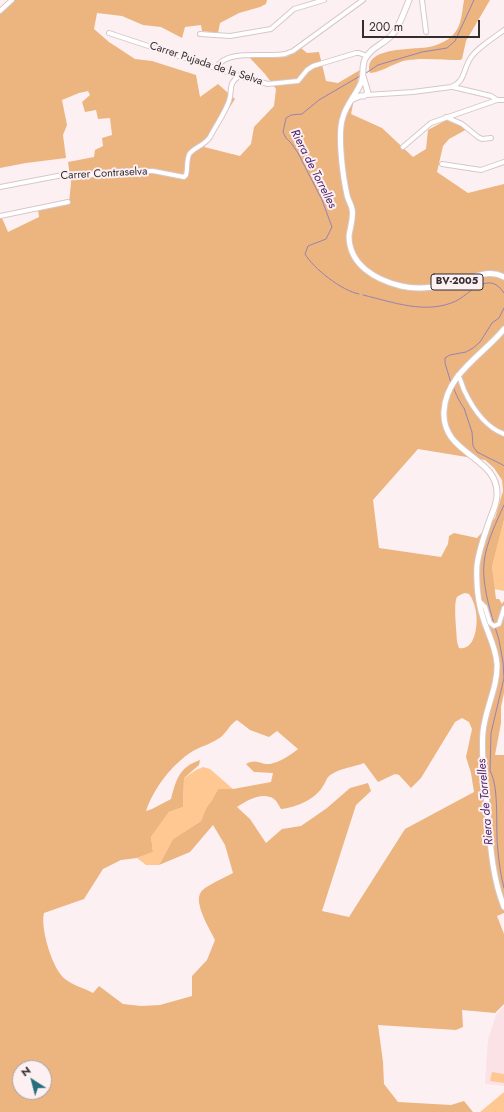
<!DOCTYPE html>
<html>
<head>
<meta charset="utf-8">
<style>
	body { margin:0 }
	#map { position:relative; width:504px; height:1112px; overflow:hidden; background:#fdf0f3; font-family:Jost,sans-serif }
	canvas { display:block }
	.north { position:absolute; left:12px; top:1060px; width:40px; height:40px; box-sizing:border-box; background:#fdf0f3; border:1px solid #aca2a4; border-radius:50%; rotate:324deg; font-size:11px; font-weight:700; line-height:16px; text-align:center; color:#332d2e }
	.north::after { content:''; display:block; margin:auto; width:14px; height:18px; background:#286e7c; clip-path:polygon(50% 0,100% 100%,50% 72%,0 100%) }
	.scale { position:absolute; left:362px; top:20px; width:118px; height:18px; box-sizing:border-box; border:2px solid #332d2e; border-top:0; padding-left:5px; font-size:12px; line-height:14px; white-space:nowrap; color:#332d2e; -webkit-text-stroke:3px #fdf0f3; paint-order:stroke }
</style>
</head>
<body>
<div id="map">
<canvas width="504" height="1112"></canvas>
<div class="north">N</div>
<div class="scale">200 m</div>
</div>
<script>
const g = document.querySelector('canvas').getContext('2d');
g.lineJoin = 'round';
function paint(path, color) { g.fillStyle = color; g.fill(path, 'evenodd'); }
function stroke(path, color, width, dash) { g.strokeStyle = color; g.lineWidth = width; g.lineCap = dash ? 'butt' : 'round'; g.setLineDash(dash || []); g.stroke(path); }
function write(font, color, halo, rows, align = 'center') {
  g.font = font + ' Jost,sans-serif'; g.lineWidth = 4; g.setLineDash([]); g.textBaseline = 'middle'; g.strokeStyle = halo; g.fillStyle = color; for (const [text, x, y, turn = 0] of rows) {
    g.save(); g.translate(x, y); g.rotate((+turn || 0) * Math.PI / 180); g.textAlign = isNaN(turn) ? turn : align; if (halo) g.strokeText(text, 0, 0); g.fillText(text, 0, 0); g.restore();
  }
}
const built = new Path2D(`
	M504 1006V1086L485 1084 488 1040 496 1015Z`);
const green = new Path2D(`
	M504 520V591L494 589 492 567Z
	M203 767 210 769 233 789H218L212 800 206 808 201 821 173 839 159 865H146L137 858 153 852 151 837 169 812 183 807 184 778 196 770Z
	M492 1072 504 1074V1083L490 1081Z
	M504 1092V1112H480Z`);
const forest = new Path2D(`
	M9 0H267L266 4 260 7 239 13 220 23 218 33 202 31 201 25 185 27 182 38 161 27 143 25 122 16 97 13 94 29 109 42 135 59 152 61 196 75 200 97 218 84 235 99 204 147 240 156 251 144 254 127 274 106 276 89 265 74 250 58 286 57 301 48 307 53 319 52 326 81 338 83 360 70 351 114 382 128 413 157 426 149 428 130 450 118 469 128 449 139 443 146 437 172 468 193 504 184V520L492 567 496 599H499L502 604 504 601V693L501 707V723L495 755H504V913L497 916 504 934V1004L495 1013 462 1010 463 1027 456 1030 378 1025 383 1062 384 1084 398 1102 451 1105 464 1101 473 1112H0V219L2 218 8 232 39 217 38 210 69 203 71 183 68 162 94 157 95 150 103 146 102 138 112 135 110 118 98 119 96 110 85 112 82 102 90 95 88 91 79 93 62 100 67 125 63 135 66 158 26 163 0 168V8ZM418 449 485 460 494 468 502 480 503 491 495 518 477 538 454 533 449 536 448 544 441 557 379 548 373 500ZM465 593 469 594C473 599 475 606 476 612 478 623 476 651 459 648L457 642C457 634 453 604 457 597 459 595 462 594 465 593ZM462 718 469 722 472 729 466 757 471 773 474 792 405 829 349 917 322 911 356 805 371 791 368 783 350 788 327 808 301 826 282 829 266 843 250 819 237 807C246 801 263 791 274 799 277 801 279 806 281 809 295 808 316 799 323 786 326 782 327 776 332 774 341 768 354 767 364 763L378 782 395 774 399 775 411 788 421 778 455 722ZM237 720 250 730 269 737 277 731 298 749C291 755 280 762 270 764 260 765 257 758 246 764L254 772 273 773 271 782 233 789H218L212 800 206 808 201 821 173 839 159 865 190 852 213 825 225 845 233 873C226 877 205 886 201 892 193 903 210 929 215 940L207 960 192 976V996L160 1005 141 1006 123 1004 99 986 93 993C84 988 72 985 65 979 52 969 40 927 44 913L84 899 103 869 121 860 137 858 153 852 151 837 169 812 183 807 184 778 199 765 200 760C179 767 176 780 171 799L152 809 146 811C154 788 172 764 193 751 202 746 213 743 221 737 227 732 230 724 237 720ZM20 1068H44V1092H20Z
	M464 0H490L466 41 462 59 460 60C441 60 421 57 403 61 393 64 379 73 370 73 362 46 414 50 429 47 438 45 447 41 453 35 462 26 462 11 464 0Z`);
const stream = new Path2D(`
	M366 73 378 65 422 52 447 48 455 41 474 0
	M359 294C342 291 313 268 305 254L308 246 326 239 332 227 322 200 298 153 291 143 286 138 283 132 286 118 291 115 302 114 319 100 360 76
	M363 295C393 302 426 315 456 301 466 296 476 284 487 283 495 282 500 287 504 293
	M451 383 445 363V358L450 355 466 352 473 348 480 342 492 323 499 318 504 308
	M453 387C455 392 461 405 464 408L472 432 473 446 477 452 503 465 504 466
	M494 624C489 607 482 582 484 563 486 543 496 523 504 505
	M495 627 499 640 503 662 504 678 491 733 490 771C500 788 495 831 498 851 499 864 501 876 504 888`);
const minor = new Path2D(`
	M422 0 426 32
	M0 11 12 0
	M109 33 239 76 268 84 298 81 307 70 313 66 356 53H359L367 56
	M200 34 230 36 271 29 294 9 324 0
	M216 68C227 48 265 58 285 54L293 51 363 0
	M453 87 491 96 497 100H504
	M366 95 413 92 451 87C465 82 463 70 470 59 476 48 494 38 504 30
	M446 117 462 124 478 137 482 139 491 138
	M403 147 431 123 497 100
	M442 164 481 170 504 162
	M0 187 68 174 90 175 128 171H153L184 177 186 175C188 169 186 158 190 153 196 146 204 146 210 137 216 125 225 113 229 101 233 89 227 85 239 76
	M0 216 68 202
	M458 375C461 380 462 385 464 390 472 407 485 427 504 434
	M479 601 485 607 490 623 494 626 499 624 504 608`);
const major = new Path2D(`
	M409 0C404 12 400 26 392 35 384 44 371 47 365 59 361 67 365 77 360 85 355 96 346 105 343 117 337 134 343 177 347 195 348 200 351 204 352 209 354 218 350 227 349 236 349 265 376 280 401 286 421 291 442 286 461 281 475 277 489 269 504 277
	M353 99 360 96H364L368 93 363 76
	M504 329C483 355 446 374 444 411 441 455 499 456 497 495 497 503 493 512 490 519 485 534 479 549 477 565 476 584 478 604 484 621 489 636 496 648 497 664 498 687 485 709 483 732 481 753 484 774 486 795 490 833 490 872 504 907`);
const shields = [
	[457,282,52]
];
const shieldNames = [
	["BV-2005",457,282]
];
const streetNames = [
	["Carrer Pujada de la Selva",206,64,18],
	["Carrer Contraselva",104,174,-3]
];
const waterNames = [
	["Riera de Torrelles",313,169,63],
	["Riera de Torrelles",486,802,-95]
];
paint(built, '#fae2e6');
paint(green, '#ffc893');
paint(forest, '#ecb47e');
stroke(stream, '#9882b0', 1);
stroke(minor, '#d7c7ca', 6);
stroke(major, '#d7c7ca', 7);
stroke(minor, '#fff', 4);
stroke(major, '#fff', 5);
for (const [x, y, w] of shields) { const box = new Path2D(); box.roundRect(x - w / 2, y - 8, w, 16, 3); g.fillStyle = '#fdf0f3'; g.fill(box); stroke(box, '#332d2e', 1); }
write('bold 10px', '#332d2e', null, shieldNames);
write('11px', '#332d2e', '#fdf0f3', streetNames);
write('italic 12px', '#4b246f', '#fdf0f3', waterNames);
</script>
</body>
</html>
